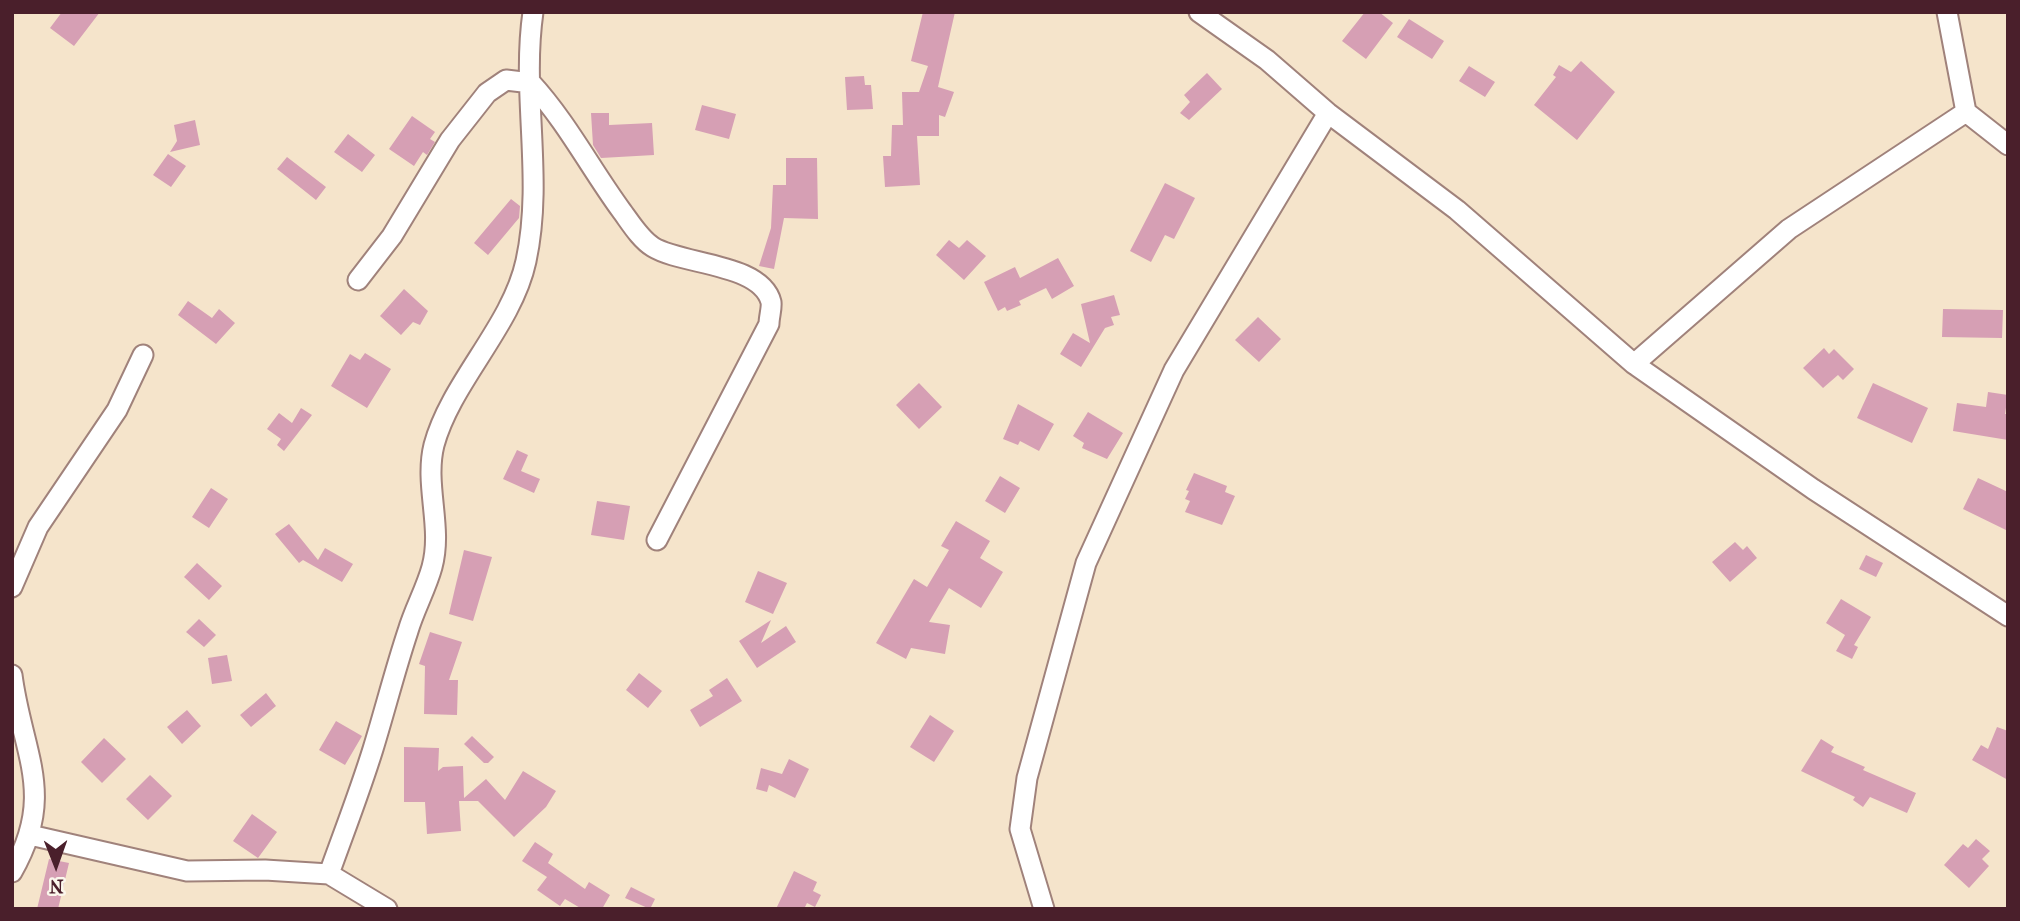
<!DOCTYPE html>
<html>
<head>
<meta charset="utf-8">
<style>
	body { margin:0 }
	#map { position:relative; width:2020px; height:921px; overflow:hidden; background:#f5e4cb; font-family:"IM FELL French Canon",serif }
	canvas { display:block }
	.frame { position:absolute; inset:0; border:14px solid #4a1f2b; pointer-events:none }
	.north { position:absolute; left:21px; top:830px; width:70px; height:70px; -webkit-text-stroke:5px #fbf7ec; paint-order:stroke; rotate:179deg; font-size:19px; font-weight:700; line-height:28px; text-align:center; color:#4a1f2b }
	.north::after { content:''; display:block; margin:auto; width:24px; height:32px; background:#4a1f2b; clip-path:polygon(50% 0,100% 100%,50% 72%,0 100%) }
</style>
</head>
<body>
<div id="map">
<canvas width="2020" height="921"></canvas>
<div class="frame"></div>
<div class="north">N</div>
</div>
<script>
const g = document.querySelector('canvas').getContext('2d');
g.lineJoin = 'round';
function paint(path, color) { g.fillStyle = color; g.fill(path, 'evenodd'); }
function stroke(path, color, width, dash) { g.strokeStyle = color; g.lineWidth = width; g.lineCap = dash ? 'butt' : 'round'; g.setLineDash(dash || []); g.stroke(path); }
const building = new Path2D(`
	M62 12H100L74 46 50 28Z
	M923 12H955L938 87 954 92 945 117 939 115V136H917L920 185 885 187 883 156H891L892 125H903L902 92H919L928 66 911 61Z
	M1365 12H1379L1393 23 1366 59 1342 41Z
	M1409 19 1444 41 1432 59 1397 37Z
	M1581 61 1615 92 1577 140 1534 105 1556 77 1553 75 1559 65 1571 72Z
	M1469 66 1495 82 1485 97 1459 81Z
	M1207 73 1222 89 1189 120 1180 113 1190 102 1184 95Z
	M864 76 865 85H871L873 109 847 110 845 77Z
	M702 105 736 114 729 139 695 130Z
	M591 113H609V125L652 123 654 155 601 158 593 145Z
	M412 116 435 132 430 139 435 142 427 155 423 152 414 166 389 149Z
	M195 120 200 145 170 152 177 141 174 125Z
	M348 134 375 155 362 172 334 152Z
	M168 154 186 166 171 187 153 175Z
	M287 157 326 187 316 200 277 169Z
	M786 158H817L818 219 784 218 774 269 759 266 771 228 773 185H786Z
	M1165 183 1195 198 1174 239 1165 235 1151 262 1130 251Z
	M511 199 520 206 519 218 488 255 474 243Z
	M949 240 959 248 967 240 986 256 964 280 936 255Z
	M1058 258 1074 286 1052 299 1046 288 1019 301 1021 305 1007 311 1005 307 998 311 984 282 1015 267 1020 278Z
	M404 289 428 311 420 325 413 322 401 335 380 316Z
	M1114 295 1120 315 1111 317 1114 325 1105 328 1081 367 1060 354 1073 333 1090 343 1081 304Z
	M188 301 212 318 219 309 235 323 216 344 178 315Z
	M1943 309 2003 310 2002 338 1942 337Z
	M1258 317 1281 339 1259 362 1235 340Z
	M1824 348 1829 354 1834 349 1854 369 1843 380 1838 375 1823 388 1803 368Z
	M365 353 391 369 367 408 331 386 350 354 360 360Z
	M919 383 942 407 919 429 896 405Z
	M1873 383 1928 408 1912 443 1857 418Z
	M1988 392 2008 395 2005 414H2008V440L1953 431 1957 403 1986 407Z
	M1018 404 1054 424 1039 451 1020 441 1018 445 1003 439Z
	M301 408 312 415 284 451 277 445 281 439 267 429 279 413 292 423Z
	M1088 412 1123 433 1107 459 1082 448 1084 443 1073 436Z
	M517 450 528 455 521 471 540 479 534 493 503 479Z
	M1194 473 1227 486 1225 492 1235 496 1222 525 1185 512 1190 501 1185 499 1189 491 1186 490Z
	M1000 476 1020 488 1005 513 985 501Z
	M1978 478 2008 492V531L1963 509Z
	M211 488 228 499 209 528 192 517Z
	M597 501 630 506 624 540 591 535Z
	M956 521 990 541 980 558 1003 572 981 608 949 588 929 622 950 625 945 654 911 648 906 659 876 643 914 579 927 587 949 550 941 546Z
	M289 524 318 560 325 548 353 564 342 582 303 560 299 563 275 534Z
	M1735 542 1743 550 1747 546 1757 558 1730 582 1712 562Z
	M464 550 492 557 473 621 449 614Z
	M1866 555 1883 563 1876 577 1859 569Z
	M197 563 222 586 209 600 184 577Z
	M758 571 787 583 773 614 745 602Z
	M1841 599 1871 617 1854 645 1858 647 1852 659 1836 651 1845 635 1826 623Z
	M199 619 216 635 204 647 186 632Z
	M771 620 761 643 786 626 796 642 757 668 739 641Z
	M430 632 462 642 449 680H458L457 715 424 714 425 666 419 664Z
	M227 655 232 681 212 684 208 658Z
	M639 673 662 691 648 708 626 690Z
	M727 678 742 701 700 727 690 710 713 696 709 690Z
	M266 693 276 706 251 727 240 715Z
	M187 710 201 726 182 744 167 727Z
	M930 715 954 731 934 762 910 747Z
	M336 721 362 736 345 765 319 750Z
	M1997 727 2008 731V780L1972 760 1981 745 1988 749Z
	M472 736 494 757 488 763H484L464 744Z
	M104 738 126 759 102 783 81 762Z
	M1821 739 1834 747 1831 752 1865 767 1863 770 1916 793 1907 813 1870 797 1863 807 1853 800 1855 797 1801 771Z
	M404 747 439 748 438 771 443 767 463 766 464 798 486 779 505 800 523 771 556 791 546 807 514 837 478 801H459L461 831 427 834 425 802H404Z
	M789 759 809 769 795 798 769 785 767 792 756 789 761 768 782 774Z
	M150 775 172 796 148 820 126 799Z
	M252 814 277 832 258 858 233 841Z
	M1976 839 1990 851 1982 859 1989 866 1969 888 1944 865 1963 844 1968 848Z
	M535 842 553 854 548 863 585 889 589 882 610 895 602 909H582L565 899 560 906 537 890 547 877 522 861Z
	M49 859 69 863 58 909H37Z
	M794 871 817 882 813 891 821 895 815 907 807 903 804 909H776Z
	M631 887 655 899 650 909 625 898Z`);
const minor = new Path2D(`
	M1199 12 1267 60 1328 113 1457 210 1634 364 1813 489 2008 616
	M1966 112 2008 145
	M358 280 392 236 450 140 487 93 506 80 531 83C566 121 591 169 621 210 630 222 640 239 653 247 682 265 761 263 771 302 772 308 769 317 769 324L657 540
	M1634 364 1789 229 1966 112 1947 12
	M12 587 38 527 117 410 143 355
	M12 675C22 753 57 794 12 872
	M30 835 187 871 265 870 329 874 387 909
	M329 874C344 832 360 791 373 749 385 710 395 670 408 631 414 610 426 589 432 567 443 527 424 485 434 445 451 382 512 326 526 261 544 178 521 95 533 12
	M1044 909 1020 829 1027 778 1086 563 1174 370 1328 113`);
paint(building, '#d69fb4');
stroke(minor, '#a0827b', 23);
stroke(minor, '#fff', 19);
</script>
</body>
</html>
